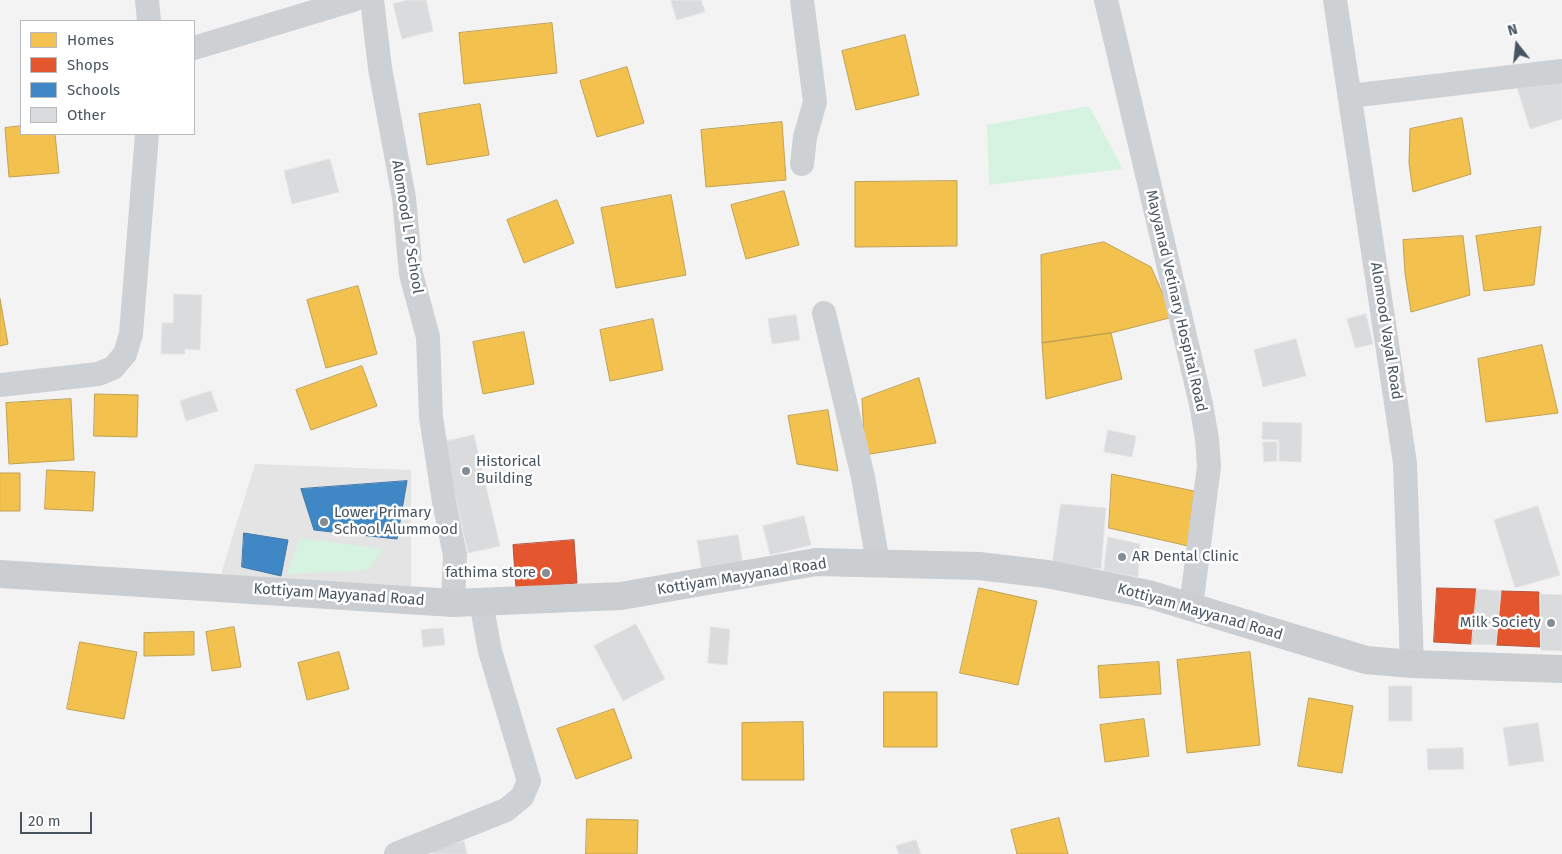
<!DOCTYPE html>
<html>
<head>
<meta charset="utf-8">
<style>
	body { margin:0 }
	#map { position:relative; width:1562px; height:854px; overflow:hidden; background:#f3f3f3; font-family:"Fira Sans",sans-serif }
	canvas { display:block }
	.legend { position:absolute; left:20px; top:20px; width:175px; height:115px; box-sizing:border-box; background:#fff; border:1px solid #b6bbc0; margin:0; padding:6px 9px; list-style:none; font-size:15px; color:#485561 }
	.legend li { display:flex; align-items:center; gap:10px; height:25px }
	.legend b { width:25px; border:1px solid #b6bbc0 }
	.north { position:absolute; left:1492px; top:20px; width:50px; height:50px; -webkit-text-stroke:4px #fff; paint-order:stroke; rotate:344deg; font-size:14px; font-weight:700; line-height:20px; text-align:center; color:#485561 }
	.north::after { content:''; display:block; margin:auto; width:18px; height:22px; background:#485561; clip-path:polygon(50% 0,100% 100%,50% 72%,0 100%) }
	.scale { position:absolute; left:20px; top:812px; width:72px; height:22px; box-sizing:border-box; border:2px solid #485561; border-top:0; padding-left:6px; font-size:15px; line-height:18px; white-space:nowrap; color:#485561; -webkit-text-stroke:4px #fff; paint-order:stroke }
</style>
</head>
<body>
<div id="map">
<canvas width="1562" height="854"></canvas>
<ul class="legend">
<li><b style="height:14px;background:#f2c14e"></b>Homes</li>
<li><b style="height:14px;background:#e4572e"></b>Shops</li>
<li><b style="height:14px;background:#3f88c5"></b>Schools</li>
<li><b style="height:14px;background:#dadbdd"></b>Other</li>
</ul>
<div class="north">N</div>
<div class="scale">20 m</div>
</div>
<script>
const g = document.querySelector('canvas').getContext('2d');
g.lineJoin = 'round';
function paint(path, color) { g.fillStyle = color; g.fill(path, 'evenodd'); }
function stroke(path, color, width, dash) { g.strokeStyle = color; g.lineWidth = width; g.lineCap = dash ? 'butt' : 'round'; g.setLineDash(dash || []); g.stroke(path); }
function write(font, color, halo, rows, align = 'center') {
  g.font = font + ' "Fira Sans",sans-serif'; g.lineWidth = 5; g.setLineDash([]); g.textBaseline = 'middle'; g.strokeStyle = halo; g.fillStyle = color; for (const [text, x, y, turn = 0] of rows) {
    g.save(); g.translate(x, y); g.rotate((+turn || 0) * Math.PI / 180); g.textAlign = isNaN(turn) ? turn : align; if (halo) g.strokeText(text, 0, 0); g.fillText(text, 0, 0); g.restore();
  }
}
const education = new Path2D(`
	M255 464 411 470V591L221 574Z`);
const green = new Path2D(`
	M1089 106 1123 169 989 185 987 125Z
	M300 538 383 549 369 570 287 574Z`);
const homes = new Path2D(`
	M552 23 557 73 464 84 459 33Z
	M905 35 919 95 856 110 842 51Z
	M627 67 644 123 597 137 580 81Z
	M480 104 489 155 427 165 419 114Z
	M1462 118 1471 174 1413 192 1409 163 1410 129Z
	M782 122 786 180 706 187 701 130Z
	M21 126V134H55L59 173 9 177 5 128Z
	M957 181V246L855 247V182Z
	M784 191 799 245 746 259 731 205Z
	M671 195 686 275 616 288 601 208Z
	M557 200 574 243 524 263 507 220Z
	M1541 227 1534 285 1484 291 1476 236Z
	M1463 236 1470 295 1411 312 1405 273 1403 240Z
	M1104 242 1151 267 1173 317 1111 333 1042 343 1041 255Z
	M358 286 377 354 326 368 307 300Z
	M0 299 8 344 0 346Z
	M653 319 663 370 610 381 600 330Z
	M524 332 534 384 483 394 473 342Z
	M1111 333 1122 379 1046 399 1042 343Z
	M1542 345 1558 413 1486 422 1478 359Z
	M362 366 377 406 311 430 296 390Z
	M919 378 936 443 865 455 862 399Z
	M95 394 138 395 137 437 94 436Z
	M71 399 74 460 9 464 6 403Z
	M828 410 838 471 797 464 788 416Z
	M47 470 95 472 93 511 45 509Z
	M0 473H20V511H0Z
	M1112 474 1194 491 1188 546 1109 528Z
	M979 588 1037 601 1018 685 960 673Z
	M234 627 241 667 212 671 206 632Z
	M194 632V655L144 656V633Z
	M80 642 137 652 124 719 67 709Z
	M339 652 349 689 307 700 298 663Z
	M1250 652 1260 745 1187 753 1177 660Z
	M1159 662 1161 694 1100 698 1098 666Z
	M884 692H937V747H884Z
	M1309 698 1353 706 1342 773 1298 766Z
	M614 709 632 758 576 779 557 729Z
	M1144 719 1149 756 1105 762 1100 725Z
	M803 722 804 780H742V723Z
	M1059 818 1068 854H1017L1011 830Z
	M587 819 638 820 637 854H586Z`);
const shops = new Path2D(`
	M574 540 577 583 516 588 513 545Z
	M1437 588 1477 589 1472 644 1434 642Z
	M1501 591 1539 592 1540 647 1496 645Z`);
const schools = new Path2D(`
	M407 481 397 539 314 530 301 489Z
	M244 533 288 540 281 576 242 567Z`);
const building = new Path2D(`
	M408 0H426L433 31 402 39 393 4Z
	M671 0H701L705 12 677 20Z
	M1562 63V119L1530 129 1514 78Z
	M330 159 339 192 292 204 284 171Z
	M174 294 202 295 200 350 185 349V354H161L162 323H173Z
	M1366 314 1373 344 1355 348 1347 319Z
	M796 315 800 340 772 344 768 319Z
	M1296 339 1306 376 1263 387 1254 350Z
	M211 391 218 411 186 421 180 401Z
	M1263 422 1302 423 1301 462 1279 461V440L1262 439Z
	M1108 430 1136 436 1132 457 1104 452Z
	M474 435 500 546 468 553 443 442Z
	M1263 442H1277V461L1264 462Z
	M1061 504 1106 508 1101 569 1052 566Z
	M1538 506 1560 575 1515 588 1494 520Z
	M804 516 811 545 770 555 763 526Z
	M738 535 743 565 702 571 697 541Z
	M1108 537 1140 544 1138 577 1104 571Z
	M1477 589 1501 591 1496 645 1472 644Z
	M1540 594 1562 595V651L1541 650Z
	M636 624 665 679 623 701 594 646Z
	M711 627 730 629 727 665 708 663Z
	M443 628 445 645 423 647 421 630Z
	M1389 686H1412V721H1389Z
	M1538 723 1544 761 1509 766 1503 728Z
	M1463 748 1464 769 1428 770 1427 749Z
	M916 840 921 854H899L896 846Z
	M464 841 467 854H433L432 849Z`);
const minor = new Path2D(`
	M147 0 149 21
	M372 0 380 68 404 198 411 274 428 337 431 417 444 502 455 555 453 603
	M802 0 815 102 805 137 802 164
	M1106 0 1201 404 1207 439 1209 466 1191 607
	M1335 0 1405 463 1412 664
	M194 48 353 0
	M1350 96 1562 71
	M824 313 863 477 878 563
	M0 385 98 374 113 368 125 354 131 334 147 134
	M396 854 506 810 522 797 529 781 490 651 481 602`);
const major = new Path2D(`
	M0 574 453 603 621 596 816 562 979 566 1047 574 1148 594 1366 660 1412 664 1562 669`);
const markers = [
	[466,471,5,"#848c94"],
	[324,522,5,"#848c94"],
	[1122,557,5,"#848c94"],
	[546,573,5,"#848c94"],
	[1551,623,5,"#848c94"]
];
const streetNames = [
	["Alomood L P School",407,227,81],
	["Mayyanad Vetinary Hospital Road",1176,301,77],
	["Alomood Vayal Road",1386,331,81],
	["Kottiyam Mayyanad Road",742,577,-9],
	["Kottiyam Mayyanad Road",339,595,4],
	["Kottiyam Mayyanad Road",1200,612,16]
];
const poiNames = [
	["Historical",476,462],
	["Building",476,479],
	["Lower Primary",334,513],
	["School Alummood",334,530],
	["AR Dental Clinic",1132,557],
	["fathima store",536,573,"right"],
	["Milk Society",1541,623,"right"]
];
paint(education, '#e4e4e5');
paint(green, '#d6f3e1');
paint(homes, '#f2c14e');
stroke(homes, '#bfa154', 1);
paint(shops, '#e4572e');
stroke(shops, '#b5563d', 1);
paint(schools, '#3f88c5');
stroke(schools, '#4279a7', 1);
paint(building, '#dadbdd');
stroke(building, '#e5e5e6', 1);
stroke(minor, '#ced1d4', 24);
stroke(major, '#caced1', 28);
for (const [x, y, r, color] of markers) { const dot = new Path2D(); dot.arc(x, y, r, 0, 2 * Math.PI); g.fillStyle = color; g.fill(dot); stroke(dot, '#fff', 2); }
write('15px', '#485561', '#fff', streetNames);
write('15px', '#485561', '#fff', poiNames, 'left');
</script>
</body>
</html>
